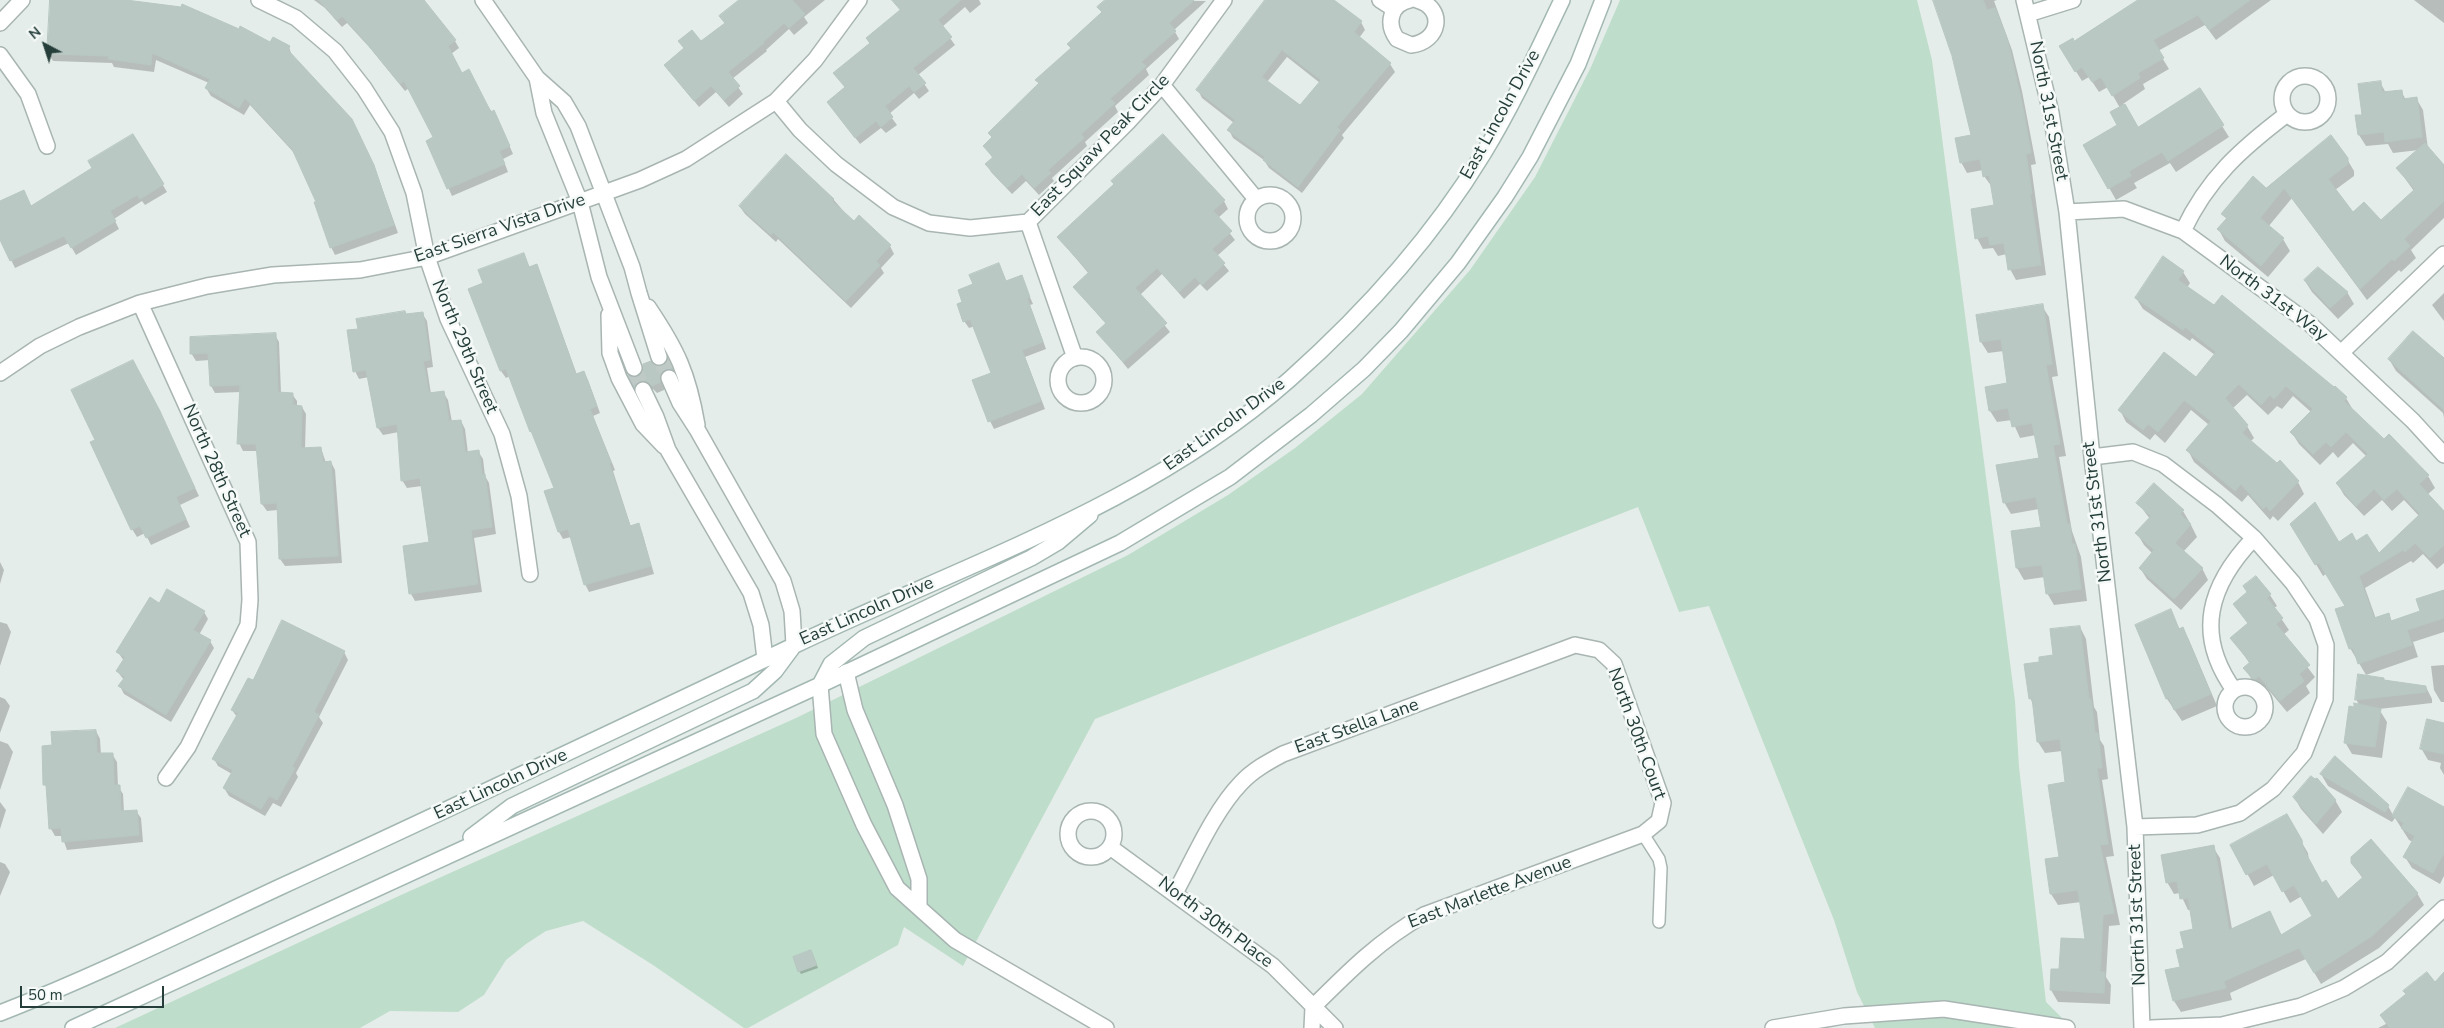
<!DOCTYPE html>
<html>
<head>
<meta charset="utf-8">
<style>
	body { margin:0 }
	#map { position:relative; width:2444px; height:1028px; overflow:hidden; background:#e5edea; font-family:"Nunito Sans",sans-serif }
	canvas { display:block }
	.north { position:absolute; left:20px; top:20px; width:50px; height:50px; -webkit-text-stroke:4px #f5faf8; paint-order:stroke; rotate:320deg; font-size:14px; font-weight:700; line-height:20px; text-align:center; color:#253e3a }
	.north::after { content:''; display:block; margin:auto; width:18px; height:22px; background:#253e3a; clip-path:polygon(50% 0,100% 100%,50% 72%,0 100%) }
	.scale { position:absolute; left:20px; top:986px; width:144px; height:22px; box-sizing:border-box; border:2px solid #253e3a; border-top:0; padding-left:6px; font-size:15px; line-height:18px; white-space:nowrap; color:#253e3a; -webkit-text-stroke:4px #f5faf8; paint-order:stroke }
</style>
</head>
<body>
<div id="map">
<canvas width="2444" height="1028"></canvas>
<div class="north">N</div>
<div class="scale">50 m</div>
</div>
<script>
const g = document.querySelector('canvas').getContext('2d');
g.lineJoin = 'round';
function paint(path, color) { g.fillStyle = color; g.fill(path, 'evenodd'); }
function stroke(path, color, width, dash) { g.strokeStyle = color; g.lineWidth = width; g.lineCap = dash ? 'butt' : 'round'; g.setLineDash(dash || []); g.stroke(path); }
function write(font, color, halo, rows, align = 'center') {
  g.font = font + ' "Nunito Sans",sans-serif'; g.lineWidth = 5; g.setLineDash([]); g.textBaseline = 'middle'; g.strokeStyle = halo; g.fillStyle = color; for (const [text, x, y, turn = 0] of rows) {
    g.save(); g.translate(x, y); g.rotate((+turn || 0) * Math.PI / 180); g.textAlign = isNaN(turn) ? turn : align; if (halo) g.strokeText(text, 0, 0); g.fillText(text, 0, 0); g.restore();
  }
}
const green = new Path2D(`
	M1620 0H1917L1932 60 2015 701 2019 767 2046 1002 2072 1028H1875L1857 992 1834 920 1709 606 1679 612 1638 507 1095 719 963 966 904 927 898 945 748 1028H744L653 965 583 921 546 931 526 944 506 960 484 995 458 1012 390 1011 360 1028H115L401 895 796 718 1128 555 1228 495 1295 448 1362 394 1470 270 1535 177 1591 67Z`);
const shadow = new Path2D(`
	M51 0H116L270 44 289 47 292 56 356 128 377 174 398 233 335 255 331 247 318 202 296 155 250 105 244 115 211 96 206 88 209 83 156 60 154 72 114 67 112 63 53 61 48 53Z
	M314 0H421L455 41 459 48 451 54 462 75 498 119 513 154 503 159 508 172 452 196 427 141 435 138 409 88 405 91 370 48 347 23 342 27 325 8Z
	M740 0H825L804 17 808 23 794 35 789 29 766 50 767 51 732 79 743 94 729 107 716 92 699 107 665 65 684 49 680 42H701L725 24 721 17Z
	M903 0H979L981 4 970 13 965 7 942 27 955 45 918 75 929 91 919 99 914 93 889 114 897 125 886 133 881 128 860 144 828 102 846 88 835 73 870 44 867 39 901 11Z
	M1107 0 1206 1 1174 30 1179 39 1146 69 1149 75 1115 106 1118 112 1085 142 1087 146 1052 178 1054 181 1039 195 1026 181 1012 194 991 172 987 164 993 159 985 146 1039 84 1037 80 1071 48 1069 44 1102 13 1099 7Z
	M1266 0H1332L1361 22 1365 30 1359 38 1390 64 1395 72 1342 135 1344 138 1302 193 1269 168 1264 160 1233 138 1229 130 1234 123 1202 98 1198 90ZM1287 57 1320 83 1300 106 1267 82Z
	M1934 0H1997L1994 1 2012 50 2022 91 2036 164 2031 165 2046 275 2016 280 2010 269 2007 254 1998 256 1993 248 1983 249 1977 238 1996 206 1992 187 1984 176 1983 170 1967 173 1961 162 1972 136 1954 56Z
	M2141 0H2271L2216 40 2205 25 2158 51 2169 69 2143 84 2145 89 2123 104 2138 129 2199 89 2229 137 2176 172 2170 163 2134 183 2137 188 2116 200 2085 145 2119 126 2120 108 2108 87 2099 92 2089 77 2082 81 2067 57 2074 42Z
	M2414 0H2444V23Z
	M2380 82 2386 93 2401 91 2406 100 2416 98 2423 110 2428 149 2444 165V218L2411 250 2416 258 2401 272 2399 270 2367 300 2292 198 2268 227 2283 239 2290 251 2268 277 2225 241 2219 230 2227 220 2223 214 2266 189 2347 159 2354 171V176L2335 190 2352 214 2381 222 2414 191 2398 169 2419 150 2393 153 2388 144 2366 146 2359 135 2363 116Z
	M133 135 167 192 145 205 142 201 114 219 119 229 76 255 69 243 15 268 0 237V203L31 207 94 169Z
	M1163 136 1224 201 1228 209 1218 218 1235 240 1217 256 1229 271 1207 291 1200 284 1184 299 1162 274 1140 295 1170 332 1128 369 1098 332 1106 324 1075 288 1089 274 1058 237 1115 185Z
	M833 199 854 223 890 246 894 254 881 268 884 273 851 308 778 239 776 242 745 214 740 207Z
	M523 255 530 268 536 265 540 273 577 375 584 373 588 380 600 413 593 416 615 470 613 471 631 527 638 525 642 532 654 574 589 592 585 584 571 537 563 539 559 532 545 492 556 488 510 376 506 378 501 371 470 290 485 284Z
	M2183 272 2190 283 2187 288 2334 389 2335 387 2346 398 2353 410 2384 440 2389 436 2428 476 2435 488 2427 495 2444 512V563L2437 569 2423 554 2413 563 2411 561 2365 588 2376 619 2388 615 2392 622 2421 612 2444 591V632L2413 642 2418 657 2366 675 2350 648 2346 606 2326 574 2323 576 2292 524 2338 543H2356L2378 555 2419 516 2404 500 2392 511 2382 500 2364 516 2344 495 2337 483 2366 456 2353 443 2338 458 2333 452 2320 465 2299 444 2292 433 2311 412 2293 396 2282 409 2277 406 2268 415 2247 395 2232 409 2247 426 2254 438 2250 442 2298 482 2304 494 2278 521 2273 516 2270 520 2248 495 2242 502 2194 462 2188 450 2209 425 2191 410 2165 443 2155 434 2150 440 2126 422 2120 410 2196 379 2215 355 2192 338 2190 341 2143 309 2136 298Z
	M1021 277 1033 304 1030 305 1046 349 1025 357 1045 409 994 429 990 421 992 374 975 326 969 328 964 321 1006 282Z
	M2305 281 2347 292 2354 304 2338 319 2312 292Z
	M2444 293V321L2432 305Z
	M2042 306 2049 317 2058 376 2052 377 2066 456 2059 457 2072 531 2081 557 2087 601 2054 605 2047 593 2045 577 2024 580 2017 568 2012 532 2043 528 2039 509 2011 514 2004 502 2040 458 2036 435 2020 438 2012 420 1997 422 1990 411 1986 388 2009 384 2004 351 1988 353 1981 342Z
	M422 313 427 321 433 367 427 368 431 394 443 392 448 400 452 422 461 421 465 429 468 453 478 451 483 459 485 476 489 483 496 534 474 538 482 592 415 601 411 594 404 547 430 544 422 486 407 488 402 480 399 432 383 435 378 428 369 377 359 379 355 371 359 330 407 316Z
	M275 335 279 342 281 393 292 394 297 401V407H302L306 414 305 449 321 448 326 463 331 462 335 470 342 563 285 566 280 559 278 510 267 511 262 504 258 451H243L239 443 241 392 215 393 211 386 210 360 196 361 191 353Z
	M2389 359 2444 360V418L2443 413 2396 371Z
	M644 365 672 368 676 377 666 380 664 390 657 393 653 389H644L639 394 631 378 642 375Z
	M163 420 199 496 180 505 190 527 151 545 145 533 137 537 132 529 97 441Z
	M2154 485 2183 511 2190 523 2197 537 2183 552 2202 568 2208 580 2181 610 2147 579 2140 568 2153 554 2144 545 2137 533 2150 519 2138 503Z
	M0 562 4 570 0 584Z
	M2256 577 2270 595 2277 606 2274 608 2289 630 2283 635 2315 677 2306 686 2310 693 2287 712 2266 687 2261 691 2252 680 2245 668 2250 664 2232 638 2248 624 2234 604 2248 593Z
	M159 604 204 612 208 619 199 635 210 641 214 648 171 722 124 694 120 686 124 680 117 671 124 661 118 652Z
	M2170 611 2180 630 2182 629 2189 640 2217 706 2182 721 2167 699 2137 625Z
	M0 622 7 624 11 632 0 666Z
	M2080 627 2086 639 2094 707 2097 712 2100 740 2104 746 2108 779 2102 780 2114 856 2106 857 2120 925 2109 926 2106 977 2111 985 2110 1004 2058 1002 2051 990 2087 941 2081 902 2058 905 2051 894 2061 858 2066 783 2062 751 2045 753 2038 742 2034 706 2030 698 2041 664 2054 656Z
	M344 652 348 660 319 717 323 723 296 773 298 777 281 807 273 803 265 816 229 796 224 788 232 774 218 766 214 759 237 717 232 710 253 682Z
	M2444 665V702H2441L2434 690 2431 666Z
	M2383 679 2385 682 2426 687 2432 699V703L2379 709 2387 722 2382 758 2352 754 2345 742 2355 708 2359 705 2356 699Z
	M0 697 5 699 10 706 0 733Z
	M2444 725V775L2440 768 2441 763 2428 760 2421 748Z
	M96 731 100 739 101 755 112 754 117 762 118 786 123 794 124 812 136 811 141 818 143 842 67 850 62 836H55L51 829 48 790 45 785 53 747Z
	M0 741 8 744 13 752 0 790Z
	M2321 774 2388 806 2393 815 2444 809V876L2440 884 2412 868 2405 857 2413 842 2409 840 2395 818 2392 822 2328 786Z
	M2294 797 2335 800 2342 812 2323 834 2301 809Z
	M0 802 6 810 0 829Z
	M2286 816 2308 853 2309 861 2322 884 2337 901 2363 879 2352 863 2417 893 2424 905 2379 948 2321 984 2306 959 2230 993 2232 1000 2181 1012 2174 1001 2185 949 2195 930 2191 910H2188L2180 893 2174 894 2167 882 2213 847 2220 858 2232 929 2270 913 2282 936 2314 916 2302 896 2290 903 2274 875 2254 886 2232 846Z
	M0 862 5 864 10 872 0 896Z
	M813 955 818 968 801 974 799 971Z
	M2444 1009V1028H2378L2386 1024 2382 1016Z`);
const building = new Path2D(`
	M50 0H126L181 7 182 4 239 29 240 26 270 42 273 37 290 46 288 50 352 119 374 165 394 225 330 248 314 202H316L292 149 245 98 239 108 205 88 210 79 152 53 151 65 108 59 109 56 47 54Z
	M319 0H424L456 40 448 46 462 73 469 69 491 112 494 110 510 146 499 151 505 164 447 189 426 141 433 137 404 81 400 84 364 40 342 16 337 20Z
	M739 0H792L805 14 789 28 784 23 763 42 764 43 728 72 740 86 724 100 711 86 694 101 664 65 684 48 678 41 692 30 701 41 725 23 719 16Z
	M892 0H961L938 20 952 37 913 68 926 83 914 92 909 86 885 106 893 117 881 127 876 121 855 138 827 102 845 87 833 73 870 43 866 38 900 10Z
	M1105 0H1194L1169 23 1176 31 1141 62 1146 66 1110 99 1115 103 1081 134 1084 138 1048 170 1051 173 1034 188 1022 174 1007 188 985 164 993 157 983 146 992 137 988 133 1039 83 1035 80 1071 48 1067 44 1102 12 1097 7Z
	M1265 0H1334L1362 21 1354 32 1391 63 1337 127 1340 130 1298 187 1263 160 1265 157 1227 130 1235 120 1196 90ZM1282 50 1321 80 1300 105 1262 77Z
	M1933 0H1983L1987 10 1995 8 2007 38 2022 103 2031 153 2026 154 2032 194H2030L2041 265 2008 270 2004 243 1990 245 1988 236 1975 239 1971 209 1994 205 1989 175 1983 177 1980 159 1960 163 1955 138 1971 135 1952 56Z
	M2138 0H2250L2209 30 2198 15 2153 40 2164 58 2138 73 2140 78 2112 96 2101 77 2092 82 2082 67 2075 72 2059 46 2073 38 2074 41Z
	M2381 81 2382 92 2402 90 2403 99 2417 97 2422 137 2385 142 2384 132 2358 135 2355 115H2362L2358 84Z
	M2200 88 2224 125 2168 161 2162 152 2129 171 2131 176 2108 189 2083 145 2117 125 2110 112 2125 104 2138 127Z
	M133 134 164 184 140 199 137 195 110 211 116 221 71 248 64 236 10 261 0 240V201L24 190 31 206 92 168 88 161Z
	M1163 134 1225 200 1213 211 1232 231 1212 249 1225 263 1202 285 1195 277 1179 292 1157 268 1135 288 1167 323 1123 362 1096 332 1106 323 1073 287 1089 272 1057 237 1114 184 1111 181Z
	M2331 135 2348 158V164L2328 179 2353 212 2364 202 2381 220 2415 189 2396 168 2425 143 2444 165V201L2404 239 2410 246 2394 261 2392 259 2360 289 2284 188 2260 218 2284 238 2261 266 2217 229 2227 218 2221 214 2253 176 2266 188Z
	M786 154 834 199 832 201 854 221 859 215 891 245 876 261 880 265 846 301 773 232 771 235 739 206Z
	M524 253 529 267 537 264 576 374 584 371 597 406 590 409 611 463H609L630 526 639 523 651 566 584 585 568 529 558 532 544 491 554 488 531 431 530 432 506 369 500 371 468 289 483 283 478 270Z
	M2163 256 2184 271 2178 280 2214 305 2222 295 2334 387 2335 386 2347 397 2344 401 2384 439 2389 434 2429 475 2419 484 2444 511V545L2430 558 2415 543 2405 552 2403 550 2359 576 2374 618 2389 613 2391 621 2420 611 2416 599 2444 590V618L2407 630 2412 645 2358 664 2353 648 2349 649 2335 609 2345 606 2319 563 2315 565 2290 524 2315 502 2339 542 2352 533 2356 541 2367 534 2379 553 2420 514 2397 489 2384 500 2374 489 2356 506 2336 483 2368 454 2346 432 2331 447 2326 442 2313 454 2290 432 2313 409 2286 386 2274 399 2270 395 2261 405 2239 384 2225 398 2248 425 2242 433 2277 463 2280 460 2299 481 2270 511 2266 506 2263 509 2241 484 2235 491 2186 450 2211 421 2184 400 2158 432 2148 424 2143 430 2118 410 2164 352 2196 377 2216 352 2185 327 2183 330 2135 298Z
	M999 263 1006 281 1022 275 1030 297 1027 298 1043 342 1022 350 1041 401 988 422 972 380 991 373 970 319 963 322 957 304 962 302 958 290 973 284 969 275Z
	M2318 267 2348 292 2330 308 2304 280Z
	M2043 304 2052 364 2046 365 2060 444 2053 445 2067 524H2070L2072 544H2075L2081 589 2046 594 2042 565 2016 568 2011 531 2041 527 2036 497 2003 503 1996 465 2039 458 2032 423 2012 427 2008 408 1989 411 1985 387 2007 383 2001 339 1980 342 1976 315Z
	M405 311 406 314 423 312 430 360 423 361 429 393 444 391 449 421 461 420 465 452 479 450 482 475 485 474 492 527 471 530 478 584 409 594 403 546 429 542 420 478 401 481 397 424 377 428 366 370 353 372 347 330 358 329 356 319Z
	M2413 331 2444 358V410L2388 359Z
	M276 333 278 392 293 393V405L302 406 301 448 321 447 323 462 331 461 338 556 279 559 277 503 261 504 256 444H237L240 385 210 386 208 353 190 354V337Z
	M668 359 673 370 666 369 662 372 661 382 652 386 648 382 639 381 634 387 628 375 638 377 643 370V364L651 361 656 366H661Z
	M133 360 160 411 195 488 176 497 186 519 146 538 140 526 131 530 90 442 95 440 71 390Z
	M2154 483 2184 510 2180 514 2191 524 2175 543 2203 568 2174 599 2139 568 2154 550 2135 533 2151 516 2136 503Z
	M2256 576 2271 594 2267 598 2283 618 2276 624 2310 665 2299 674 2304 681 2280 701 2259 676 2254 680 2243 668 2250 662 2230 638 2248 623 2233 604 2247 592 2243 586Z
	M167 589 205 611 193 630 211 640 166 715 118 686 125 677 116 671 125 657 116 652 150 597 159 603Z
	M2171 609 2179 629 2183 627 2211 694 2174 710 2169 698 2166 699 2135 625Z
	M282 620 345 651 314 712 319 715 292 767 295 768 277 800 269 796 261 809 223 788 233 770 212 759 238 713 231 710 248 678 253 680Z
	M2080 626 2089 699H2091L2095 733H2098L2102 768H2097L2108 844 2100 845 2114 913 2103 915 2100 972H2105L2104 993 2050 990 2051 969H2059L2061 938 2085 939 2078 890 2050 894 2045 859 2059 857 2048 785 2065 782 2060 739 2037 742 2032 698 2029 699 2024 664 2039 662V657L2053 655 2050 629Z
	M2358 674 2384 678V680L2426 686V692L2355 700Z
	M2354 703 2381 709 2375 747 2344 743 2349 706 2354 707Z
	M2427 719 2444 723V754L2420 749Z
	M96 730 97 753H113L114 785H120L121 811 137 810 139 835 62 842 61 828 49 829 46 785H43L42 746 52 745 51 732Z
	M2335 756 2389 805 2385 812 2320 774Z
	M2311 776 2315 779 2317 778 2336 800 2316 824 2293 797Z
	M2408 787 2444 807V853L2433 873 2403 857 2415 836 2401 828 2404 823 2392 816Z
	M2287 814 2302 840 2303 848 2322 883 2326 880 2338 899 2363 877 2351 863V857L2371 839 2418 893 2372 936 2314 973 2299 948 2224 981 2226 988 2173 1001 2165 970 2180 967 2176 950 2184 948 2180 932 2193 929 2188 898 2180 899 2177 881 2166 883 2161 855 2214 845 2229 930 2270 911 2281 935 2312 916 2294 885 2282 892 2267 864 2246 875 2230 845Z
	M811 950 817 965 798 972 793 957Z
	M2427 972 2435 982 2444 972V1028H2390L2380 1015 2406 994 2403 991Z`);
const streetTunnel = new Path2D(`
	M659 357 669 378
	M634 368 643 390`);
const lane = new Path2D(`
	M1643 834 1659 859 1661 868 1659 922`);
const street = new Path2D(`
	M259 0 296 18 335 51 364 88 392 132 414 193 427 257 448 319 502 434 519 496 530 574
	M483 0 537 78 564 102 578 126 632 267 639 293 659 357
	M1380 0 1394 9
	M1410 0C1390 4 1386 24 1397 39L1411 45C1440 42 1446 8 1417 0
	M2024 0 2051 113 2067 212 2092 457 2135 827 2142 1028
	M2028 14 2073 0
	M0 23 22 0
	M0 55 28 94 47 146
	M2282 99a23 23 0 1 1 46 0a23 23 0 1 1-46 0Z
	M537 78 544 113 580 202 599 277 634 368
	M1162 85 1256 199
	M776 101 800 130 836 164 893 207 929 223 970 228 1028 222 1128 122 1162 85 1224 0
	M1247 218a23 23 0 1 1 46 0a23 23 0 1 1-46 0Z
	M2067 212 2124 209 2183 231 2310 324 2413 421 2444 455
	M1028 222 1075 358
	M2183 231C2208 178 2241 149 2287 114
	M140 303 248 542 250 600 248 625 188 747 166 778
	M648 307C677 350 688 373 697 425
	M609 315 610 353 619 378 643 424 664 446
	M2342 352 2444 254
	M1058 380a23 23 0 1 1 46 0a23 23 0 1 1-46 0Z
	M0 373 40 346 79 327 140 303 207 286 273 275 360 270 427 257 640 180 686 159 776 101 815 60 859 0
	M669 378 680 403 698 431 783 581 792 611 794 645
	M643 390 656 417 668 450 751 593 761 625 765 659
	M2092 457 2133 452 2163 464 2217 505 2254 538 2293 583 2317 619 2326 645 2325 699 2304 753 2273 789 2240 813 2197 825 2135 827
	M846 672 855 710 895 805 919 879V907
	M820 685 824 734 864 825 897 888 955 940 1106 1028
	M2225 707a20 20 0 1 1 40 0a20 20 0 1 1-40 0Z
	M2234 690C2194 634 2209 585 2254 538
	M1068 834a23 23 0 1 1 46 0a23 23 0 1 1-46 0Z
	M1110 847 1273 966 1335 1028
	M1175 893C1194 858 1214 811 1241 783 1253 770 1268 762 1283 754L1575 645 1599 650 1614 664 1663 803 1659 821 1643 834 1424 915C1381 939 1348 972 1313 1007
	M1312 1028 1313 1007
	M1773 1028 1844 1016 1944 1009 2067 1028
	M2151 1028 2222 1025 2301 1006 2344 988 2387 962 2444 908`);
const secondary = new Path2D(`
	M820 685 831 664 864 638 1031 558 1058 542 1090 515
	M471 837 512 806 753 691 775 671 792 648
	M0 1013C95 976 188 930 280 887 452 808 622 727 793 646 962 565 1148 505 1290 379 1363 314 1432 238 1483 154 1513 105 1537 52 1562 0
	M73 1028 820 685 1120 543 1230 477 1311 415 1364 369 1401 331 1458 263 1505 197 1530 157 1578 64 1603 0`);
const streetNames = [
	["North 31st Street",2048,111,79],
	["East Lincoln Drive",1501,115,-61],
	["East Squaw Peak Circle",1101,146,-46],
	["East Sierra Vista Drive",500,229,-19],
	["North 31st Way",2273,299,37],
	["North 29th Street",464,347,67],
	["East Lincoln Drive",1225,425,-36],
	["North 28th Street",216,471,66],
	["North 31st Street",2098,512,-97],
	["East Lincoln Drive",867,612,-24],
	["East Stella Lane",1357,727,-20],
	["North 30th Court",1636,734,70],
	["East Lincoln Drive",501,785,-25],
	["East Marlette Avenue",1490,893,-21],
	["North 31st Street",2138,915,-92],
	["North 30th Place",1215,923,37]
];
paint(green, '#bfddcb');
paint(shadow, '#0003');
paint(building, '#bac8c4');
stroke(building, '#b7c7c2', 1);
stroke(streetTunnel, '#bfcac7', 15, [15, 8]);
stroke(lane, '#a8b5b2', 14);
stroke(street, '#a8b5b2', 18);
stroke(secondary, '#a3b8b3', 18);
stroke(lane, '#fff', 11);
stroke(street, '#fff', 15);
stroke(secondary, '#fff', 15);
write('18px', '#253e3a', '#f5faf8', streetNames);
</script>
</body>
</html>
